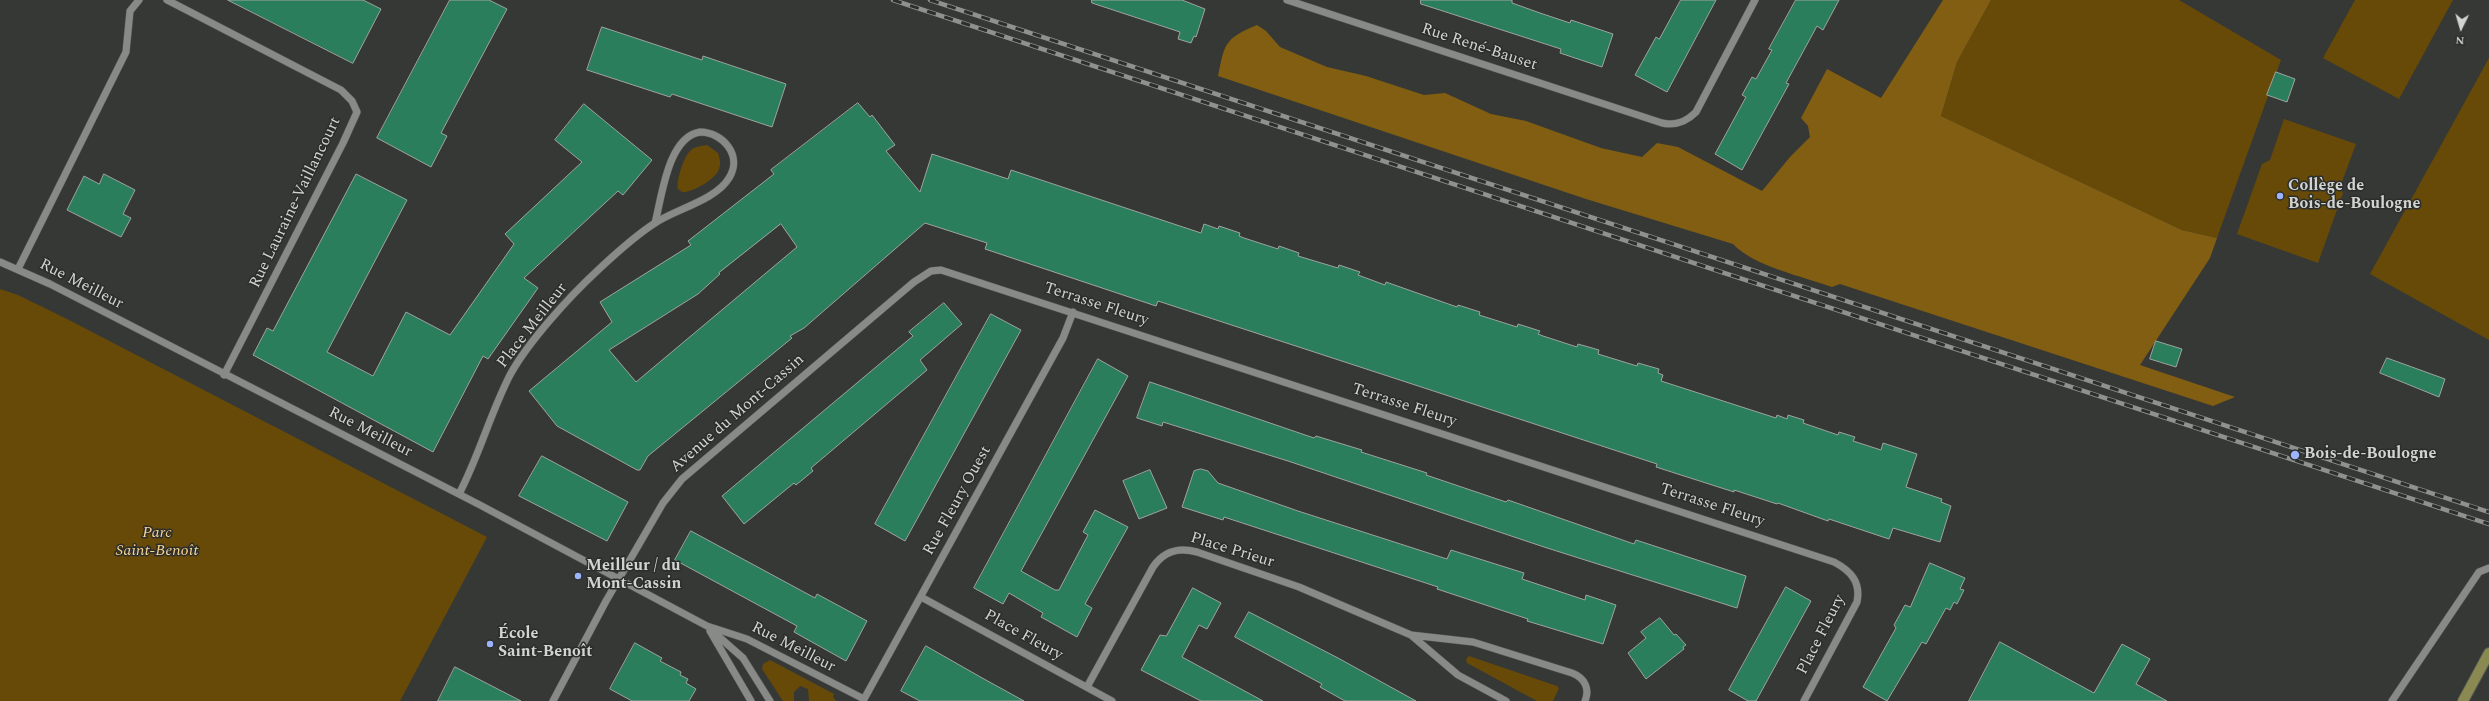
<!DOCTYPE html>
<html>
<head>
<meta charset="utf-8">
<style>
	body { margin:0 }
	#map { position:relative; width:2489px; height:701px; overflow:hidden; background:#363835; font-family:Spectral,serif }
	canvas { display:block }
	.north { position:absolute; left:2441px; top:8px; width:40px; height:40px; -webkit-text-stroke:3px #2c2e2b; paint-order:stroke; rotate:185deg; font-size:11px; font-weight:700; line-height:16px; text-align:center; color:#d2d4d2 }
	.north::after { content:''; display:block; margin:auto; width:14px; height:18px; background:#d2d4d2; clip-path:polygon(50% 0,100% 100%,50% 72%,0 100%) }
</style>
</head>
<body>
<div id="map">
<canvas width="2489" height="701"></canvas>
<div class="north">N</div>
</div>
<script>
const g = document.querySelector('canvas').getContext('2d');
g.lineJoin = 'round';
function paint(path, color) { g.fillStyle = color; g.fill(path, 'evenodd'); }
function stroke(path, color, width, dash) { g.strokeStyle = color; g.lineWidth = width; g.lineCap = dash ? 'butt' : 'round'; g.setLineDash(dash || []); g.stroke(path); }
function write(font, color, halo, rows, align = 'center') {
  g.font = font + ' Spectral,serif'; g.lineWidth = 3; g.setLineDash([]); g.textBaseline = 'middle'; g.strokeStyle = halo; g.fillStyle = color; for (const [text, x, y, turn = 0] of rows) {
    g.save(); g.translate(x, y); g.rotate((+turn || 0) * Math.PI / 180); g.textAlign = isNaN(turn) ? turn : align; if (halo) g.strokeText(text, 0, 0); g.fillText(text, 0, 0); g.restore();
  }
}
const green = new Path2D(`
	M1991 0H2179L2281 60 2217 238 2182 230 1941 116 1957 62Z
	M2355 0H2453L2399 99 2323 58Z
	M2489 58V340L2370 274Z
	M2284 119 2356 144 2340 187 2343 193 2318 263 2237 234 2262 164 2270 160Z
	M707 145 718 153C720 159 721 164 719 169 716 179 692 193 682 192L678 189C676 180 684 156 691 150 696 146 701 146 707 145Z
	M0 289 18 295 67 319 487 537 400 701H0Z
	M1469 656 1557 686 1559 688 1553 701H1537L1467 663 1466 659Z
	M770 660 834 694 833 697 836 701H809L808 689 800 686 794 692V701H783L762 669 763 664Z`);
const forest = new Path2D(`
	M1943 0H1991L1957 62 1941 116 2182 230 2217 238 2210 258 2140 365 2235 397 2213 406 1840 284 1832 287C1802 276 1755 267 1733 244L1586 199 1218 76C1225 43 1224 39 1257 25L1266 31 1280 47 1327 67 1366 76 1424 95 1445 93 1491 114 1526 121 1601 148 1642 157 1657 143 1678 147 1762 191 1790 157 1810 137 1808 126 1801 118 1827 69 1881 98Z`);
const building = new Path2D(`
	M228 0H363L381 9 353 63Z
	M450 0H489L507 9 441 133 447 136 431 167 377 138Z
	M1092 0H1182L1205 9 1196 37 1194 36 1191 43 1178 39 1180 32 1092 3Z
	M1421 0H1512V3L1540 13 1570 23 1571 20 1613 34 1602 67 1560 53 1561 49 1421 4Z
	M1681 0H1716L1667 92 1635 75 1656 37 1659 39Z
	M1796 0H1839L1823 30 1817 26 1786 83 1789 84 1742 170 1715 154 1746 97 1742 95 1752 77 1756 79 1772 50 1769 49Z
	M602 27 702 60 703 56 786 84 772 127 672 94 670 97 587 70Z
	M2276 72 2295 79 2287 102 2267 95Z
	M858 103 870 117 872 115 895 145 886 151 920 192 932 154 1008 179 1011 170 1201 233 1204 224 1218 229 1219 226 1240 233 1239 236 1244 238 1278 249 1279 246 1299 253 1298 256 1338 268 1339 265 1360 272 1358 275 1385 285 1386 282 1457 307 1458 305 1480 312 1479 315 1517 327 1518 324 1540 331 1538 334 1543 336 1577 347 1578 344 1599 350 1598 354 1637 366 1638 363 1659 369 1658 373 1663 375 1661 381 1776 418 1777 415 1787 419 1788 415 1804 420 1803 423 1838 435 1839 432 1855 437 1853 441 1881 450 1883 443 1917 454 1906 487 1942 499 1941 502 1951 506 1940 542 1893 528 1889 539 1829 519 1828 521 1778 503 1777 504 1734 490V492L1656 467 1657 464 1207 317 1158 301 1156 306 985 249 987 243 925 223 804 328 790 336 792 338 648 456 640 470H637L557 426 529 391 612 322 600 302 691 245 688 241 774 174 771 170ZM781 224 797 247 636 382 609 350 698 294 720 274 719 273Z
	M584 104 652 160 623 195 618 191 524 278 538 288 488 359 483 356 433 452 253 355 267 328 273 331 356 174 407 200 327 352 373 376 406 312 450 335 514 244 505 234 582 162 555 140Z
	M104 174 135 190 123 214 131 218 121 237 67 210 84 176 99 184Z
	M944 303 962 324 920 360 927 370 811 468 813 471 796 485 794 483 744 524 722 496 913 336 909 332Z
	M991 314 1021 330 905 541 875 524Z
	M2156 341 2182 349 2176 367 2150 359Z
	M2387 358 2445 379 2439 397 2380 373Z
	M1098 359 1128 376 1021 571 1055 590H1059L1088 535 1083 532 1095 510 1128 527 1085 604 1092 608 1077 637 1041 617 1043 613 1009 593 1003 604 974 588Z
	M1150 382 1314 438 1316 436 1362 450 1361 452 1427 473 1426 475 1506 502 1508 500 1634 544 1636 540 1746 576 1737 608 1544 547 1288 461 1163 422 1162 426 1137 418Z
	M542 456 628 502 607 541 519 496Z
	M1201 469 1208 471 1218 483 1298 511 1447 559 1451 550 1524 573 1522 579 1585 600 1586 595 1616 605 1603 644 1527 621 1528 619 1437 589 1438 587 1224 517 1223 520 1182 507 1194 471Z
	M1150 470 1167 508 1139 519 1123 481Z
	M691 531 815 598 817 594 867 621 846 661 794 632 797 626 675 560Z
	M1930 563 1965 578 1960 589 1964 590 1957 604 1954 602 1950 610 1946 608 1926 644 1922 642 1887 701 1863 687 1896 628 1894 625 1905 605 1910 607Z
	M1786 587 1811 601 1756 701H1748L1729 690Z
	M1193 588 1221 603 1207 629 1199 625 1182 657 1263 701H1201L1141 670 1160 635 1166 636Z
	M1249 612 1338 658 1416 701H1345L1320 687 1322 684 1235 637Z
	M1660 618 1674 635 1676 634 1686 645 1683 647 1684 649 1646 679 1628 653 1646 638 1641 632Z
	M2000 642 2094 693 2122 644 2150 659 2136 684 2167 701H1969Z
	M635 643 662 658 660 661 681 672 680 675 688 679 686 683 696 689 689 701H632L610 689Z
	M926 646 984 679 1024 701H920L901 691Z
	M455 667 521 701H438Z`);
const minor = new Path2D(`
	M167 0 341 90 352 101 357 112 343 143 224 375
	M1287 0 1662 123C1676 126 1686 122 1696 112L1755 0
	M0 262 50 284 480 505 707 626 747 639 864 699
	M18 269 126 52 130 11 139 0
	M459 494C479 456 490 414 510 375 528 342 569 297 597 271 615 254 635 236 655 223 676 209 716 200 729 178 743 156 723 132 700 132 668 137 662 196 655 223
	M921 597 1112 701
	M710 629 743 658 770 701
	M710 631 751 701
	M1411 635 1458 675 1506 701
	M1087 687 1153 567C1164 551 1178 547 1197 552L1299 587 1411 635 1473 642 1572 673C1585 678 1590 689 1585 701
	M553 701 606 601 663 503 682 479 914 282 931 271 941 270 1834 562C1851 571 1861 582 1857 602L1804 701
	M863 701 1063 338 1073 312
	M2392 701 2479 572 2489 568`);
const major = new Path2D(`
	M2463 701 2489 653`);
const rail = new Path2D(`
	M893 0 2489 524
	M930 0 2489 512`);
const markers = [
	[2280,196,4,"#9cb4fd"],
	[2295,455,5,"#9cb4fd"],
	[578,576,4,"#9cb4fd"],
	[490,644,4,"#9cb4fd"]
];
const streetNames = [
	["Rue René-Bauset",1479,48,18],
	["Rue Lauraine-Vaillancourt",296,203,-64],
	["Rue Meilleur",81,285,27],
	["Terrasse Fleury",1096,305,18],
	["Place Meilleur",533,326,-52],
	["Terrasse Fleury",1404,406,18],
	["Avenue du Mont-Cassin",738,414,-41],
	["Rue Meilleur",370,433,27],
	["Rue Fleury Ouest",958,501,-61],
	["Terrasse Fleury",1712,506,18],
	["Place Prieur",1232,551,17],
	["Place Fleury",1822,635,-63],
	["Place Fleury",1023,636,29],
	["Rue Meilleur",793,648,27]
];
const poiNames = [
	["Collège de",2288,187],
	["Bois-de-Boulogne",2288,205],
	["Bois-de-Boulogne",2304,455],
	["Meilleur / du",586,567],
	["Mont-Cassin",586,585],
	["École",498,635],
	["Saint-Benoît",498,653]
];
const parkNames = [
	["Parc",157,534],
	["Saint-Benoît",157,552]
];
paint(green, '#674a08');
paint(forest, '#815e11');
paint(building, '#2a7e5b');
stroke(building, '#9fa3a1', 1);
stroke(minor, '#535553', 8);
stroke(major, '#535553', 12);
stroke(minor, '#878a86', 7);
stroke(major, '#898951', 10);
stroke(rail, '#8f918f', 4.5);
stroke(rail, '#2c2e2b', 3, [9]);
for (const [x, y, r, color] of markers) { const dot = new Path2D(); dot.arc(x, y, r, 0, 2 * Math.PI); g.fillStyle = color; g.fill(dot); stroke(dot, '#2c2e2b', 1.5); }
write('16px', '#d2d4d2', '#2c2e2b', streetNames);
write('bold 16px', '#d2d4d2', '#2c2e2b', poiNames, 'left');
write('italic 16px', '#f8d393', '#2c2e2b', parkNames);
</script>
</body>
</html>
